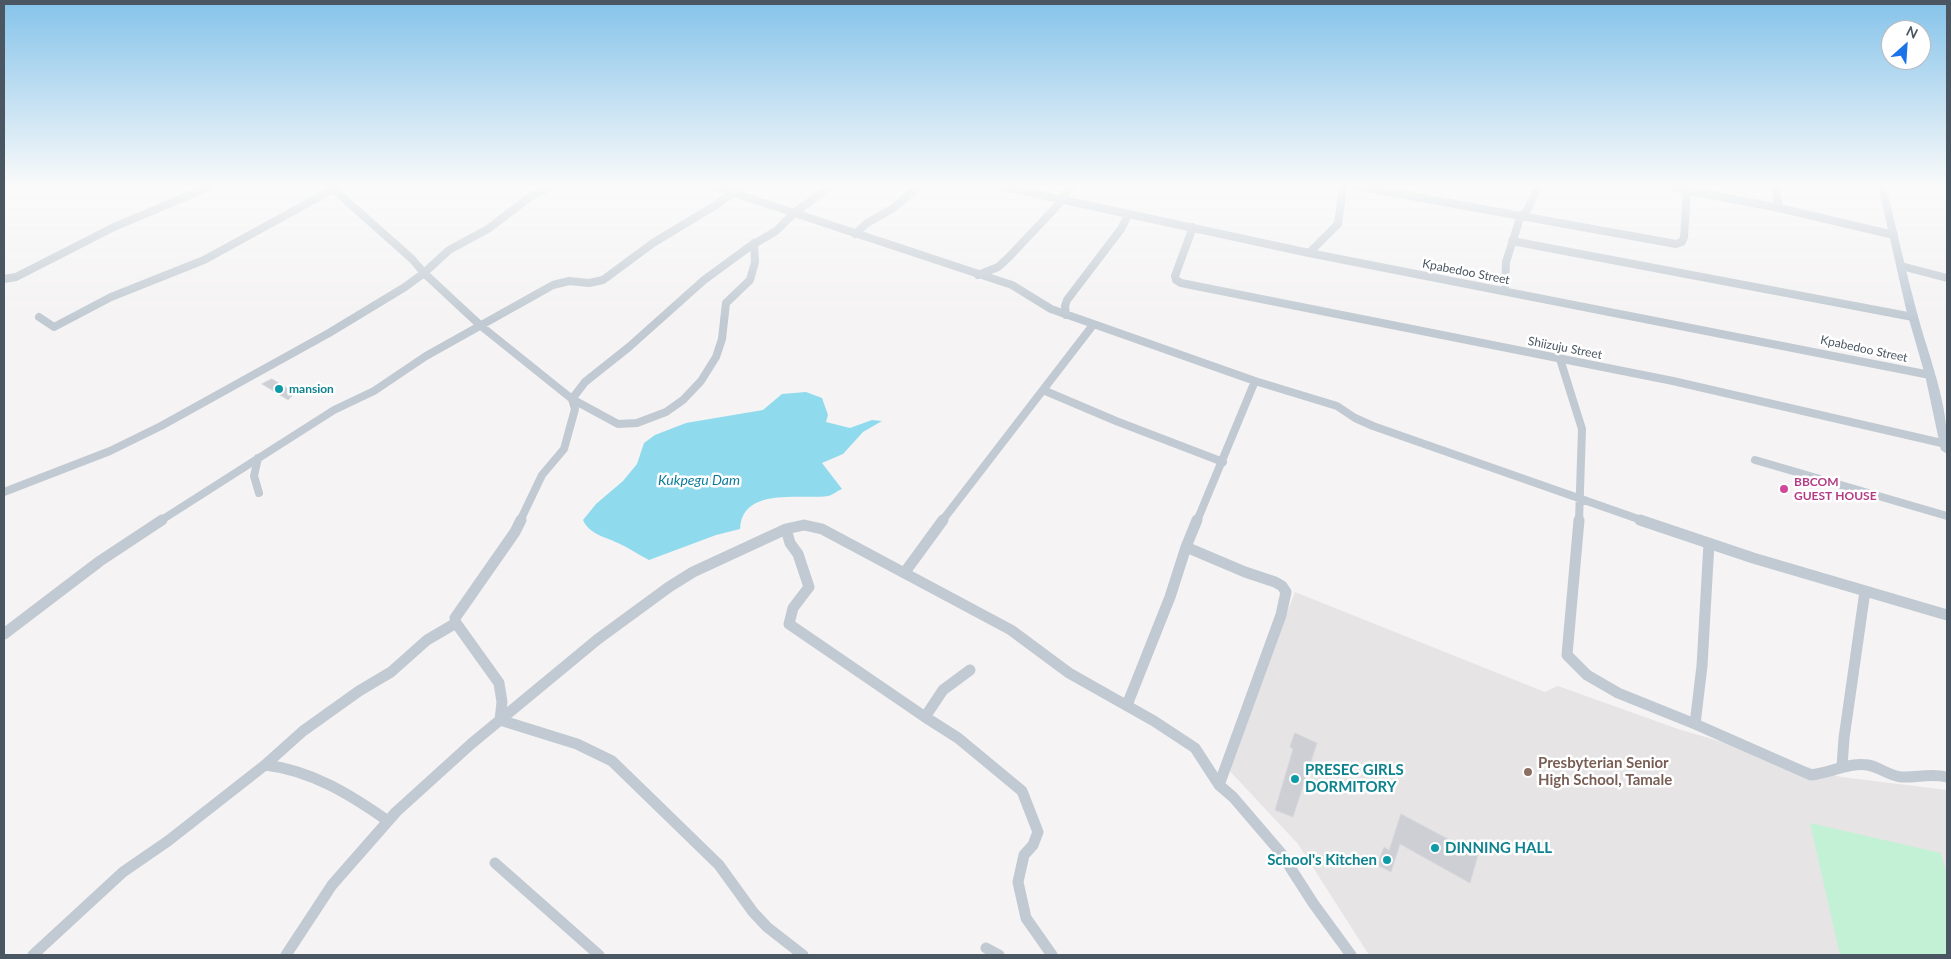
<!DOCTYPE html>
<html>
<head>
<meta charset="utf-8">
<style>
	body { margin:0 }
	#map { position:relative; width:1951px; height:959px; overflow:hidden; background:#f5f3f3; font-family:Lato,sans-serif }
	canvas { display:block }
	.frame { position:absolute; inset:0; border:5px solid #4a5661; pointer-events:none }
	.north { position:absolute; left:1881px; top:20px; width:50px; height:50px; box-sizing:border-box; background:#fff; border:1px solid #b7bbc0; border-radius:50%; rotate:26deg; font-size:14px; font-weight:700; line-height:20px; text-align:center; color:#4a5661 }
	.north::after { content:''; display:block; margin:auto; width:18px; height:22px; background:#1a73e8; clip-path:polygon(50% 0,100% 100%,50% 72%,0 100%) }
</style>
</head>
<body>
<div id="map">
<canvas width="1951" height="959"></canvas>
<div class="frame"></div>
<div class="north">N</div>
</div>
<script>
const g = document.querySelector('canvas').getContext('2d');
g.lineJoin = 'round';
function paint(path, color) { g.fillStyle = color; g.fill(path, 'evenodd'); }
function stroke(path, color, width, dash) { g.strokeStyle = color; g.lineWidth = width; g.lineCap = dash ? 'butt' : 'round'; g.setLineDash(dash || []); g.stroke(path); }
function write(font, color, halo, rows, align = 'center') {
  g.font = font + ' Lato,sans-serif'; g.lineWidth = 5; g.setLineDash([]); g.textBaseline = 'middle'; g.strokeStyle = halo; g.fillStyle = color; for (const [text, x, y, turn = 0] of rows) {
    g.save(); g.translate(x, y); g.rotate((+turn || 0) * Math.PI / 180); g.textAlign = isNaN(turn) ? turn : align; if (halo) g.strokeText(text, 0, 0); g.fillText(text, 0, 0); g.restore();
  }
}
const education = new Path2D(`
	M1295 592 1545 692 1558 686 1678 729 1841 777 1947 790V955H1369L1298 844 1227 768Z`);
const green = new Path2D(`
	M1810 823 1941 853 1947 875V955H1840Z`);
const water = new Path2D(`
	M806 392 822 398 828 415 826 422 850 428 872 420 882 421 863 432 843 454 822 463 842 489C837 491 833 495 828 496 801 500 742 486 740 529L716 535 649 560C639 555 629 548 618 543 605 537 589 534 583 520L596 504 623 481 637 464 644 443 655 435 686 423 763 410 782 394Z`);
const building = new Path2D(`
	M272 379 295 393 288 400 262 384Z
	M1295 733 1317 743 1293 817 1275 810 1293 749 1290 747Z
	M1401 814 1478 855 1470 883 1400 844 1391 872 1377 865 1384 847 1389 850Z`);
const streetFar1 = new Path2D(`
	M330 186 412 259 424 273 481 326 572 399 618 424 637 423 666 412 683 400 701 381 716 357 722 339 726 303 750 280 755 262 754 243
	M713 186 1012 285 1051 309 1255 381 1337 406 1355 418 1373 426 1644 521
	M999 186 1309 253 1930 375
	M1355 186 1676 244 1682 242 1684 237 1687 191
	M1664 186 1779 208 1894 235
	M1775 186 1779 208
	M1524 216 1539 186
	M1193 227 1175 276 1176 280 1181 283 1673 381 1946 444
	M855 234 867 223 892 209 919 186
	M1512 241 1913 317
	M1309 253 1338 224 1343 186
	M1901 266 1947 278
	M978 275 998 267 1008 258 1057 206 1071 186
	M4 279 16 277 114 227 211 186
	M1505 291 1506 262 1521 215
	M1066 315 1065 306 1067 300 1121 229 1128 215
	M39 317 54 327 111 297 204 260 339 186
	M1560 359 1582 429 1579 521
	M1043 390 1116 421 1223 462
	M258 458 254 476 259 493
	M1755 460 1947 516
	M4 492 110 451 161 426 329 333 405 287 424 273 449 250 488 229 530 197 551 186
	M160 521 334 410 374 391 426 356 553 285 569 281 589 283 603 280 653 243 716 205 742 186
	M520 521 542 475 564 449 575 409 572 399 585 382 629 347 704 280 749 247 776 231 794 213 831 186
	M942 521 1093 325
	M1197 521 1255 381`);
const street = new Path2D(`
	M521 520 515 532 455 618 456 623 499 683 502 702 500 720 577 744 612 761 719 865 753 912 767 927 803 955
	M1579 520 1567 655 1587 675 1618 693 1695 724 1811 775C1830 773 1849 762 1868 765 1879 767 1890 776 1901 777 1917 778 1929 773 1947 777
	M1640 520 1753 558 1947 615
	M786 529 790 543 798 554 809 587 793 608 789 624 925 717 943 690 970 670
	M1186 547 1245 572 1275 582 1282 586 1286 592 1281 615 1219 785
	M905 572 943 520
	M4 634 100 561 162 520
	M1127 705 1170 597 1186 547 1197 520
	M925 717 958 738 1022 791 1038 832 1033 845 1024 855 1018 882 1026 918 1052 955
	M1695 724 1702 666 1709 543
	M265 765 303 731 359 691 391 672 427 640 456 623
	M1842 767 1844 738 1865 591
	M495 863 599 955
	M986 948 999 955
	M33 955 123 872 168 841 265 765C311 770 351 795 388 821
	M286 955 332 885 396 812 471 744 598 639 669 587 693 572 786 529 804 525 822 529 1011 630 1069 673 1154 721 1195 748 1219 785 1233 797 1281 853 1313 903 1351 955`);
const secondary = new Path2D(`
	M1878 186H1886C1896 227 1905 268 1916 309 1928 356 1950 405 1947 454L1941 450 1925 375 1906 309Z`);
const markers = [
	[279,389,5,"#0f9aa8"],
	[1784,489,5,"#d1479c"],
	[1528,772,5,"#8d6e63"],
	[1295,779,5,"#0f9aa8"],
	[1435,848,5,"#0f9aa8"],
	[1387,860,5,"#0f9aa8"]
];
const streetNames = [
	["Kpabedoo Street",1466,272,11],
	["Shiizuju Street",1565,348,11],
	["Kpabedoo Street",1864,349,12]
];
const cultureNames = [
	["mansion",289,389]
];
const hotelNames = [
	["BBCOM",1794,482],
	["GUEST HOUSE",1794,496]
];
const waterNames = [
	["Kukpegu Dam",699,480]
];
const nearEducationnames = [
	["Presbyterian Senior",1538,763],
	["High School, Tamale",1538,780]
];
const nearCulturenames = [
	["PRESEC GIRLS",1305,770],
	["DORMITORY",1305,787],
	["DINNING HALL",1445,848],
	["School's Kitchen",1377,860,"right"]
];
paint(education, '#e6e4e5');
paint(green, '#c3f1d5');
paint(water, '#90daee');
paint(building, '#cdcfd5');
stroke(building, '#d7d9de', 1);
stroke(streetFar1, '#c1cad2', 8);
stroke(street, '#c1cad2', 11);
paint(secondary, '#c1cbd6');
const sky = g.createLinearGradient(0, 0, 0, 320);
sky.addColorStop(0, '#85c3ea');
sky.addColorStop(0.58, '#fafafa');
sky.addColorStop(1, '#fafafa00');
g.fillStyle = sky;
g.fillRect(0, 0, 1951, 320);
for (const [x, y, r, color] of markers) { const dot = new Path2D(); dot.arc(x, y, r, 0, 2 * Math.PI); g.fillStyle = color; g.fill(dot); stroke(dot, '#fff', 2); }
write('12px', '#4a5661', '#fff', streetNames);
write('bold 12px', '#0d838f', '#fff', cultureNames, 'left');
write('bold 12px', '#b23c85', '#fff', hotelNames, 'left');
write('italic 14px', '#0c7c9b', '#fff', waterNames);
write('bold 15px', '#785e54', '#fff', nearEducationnames, 'left');
write('bold 15px', '#0d838f', '#fff', nearCulturenames, 'left');
</script>
</body>
</html>
